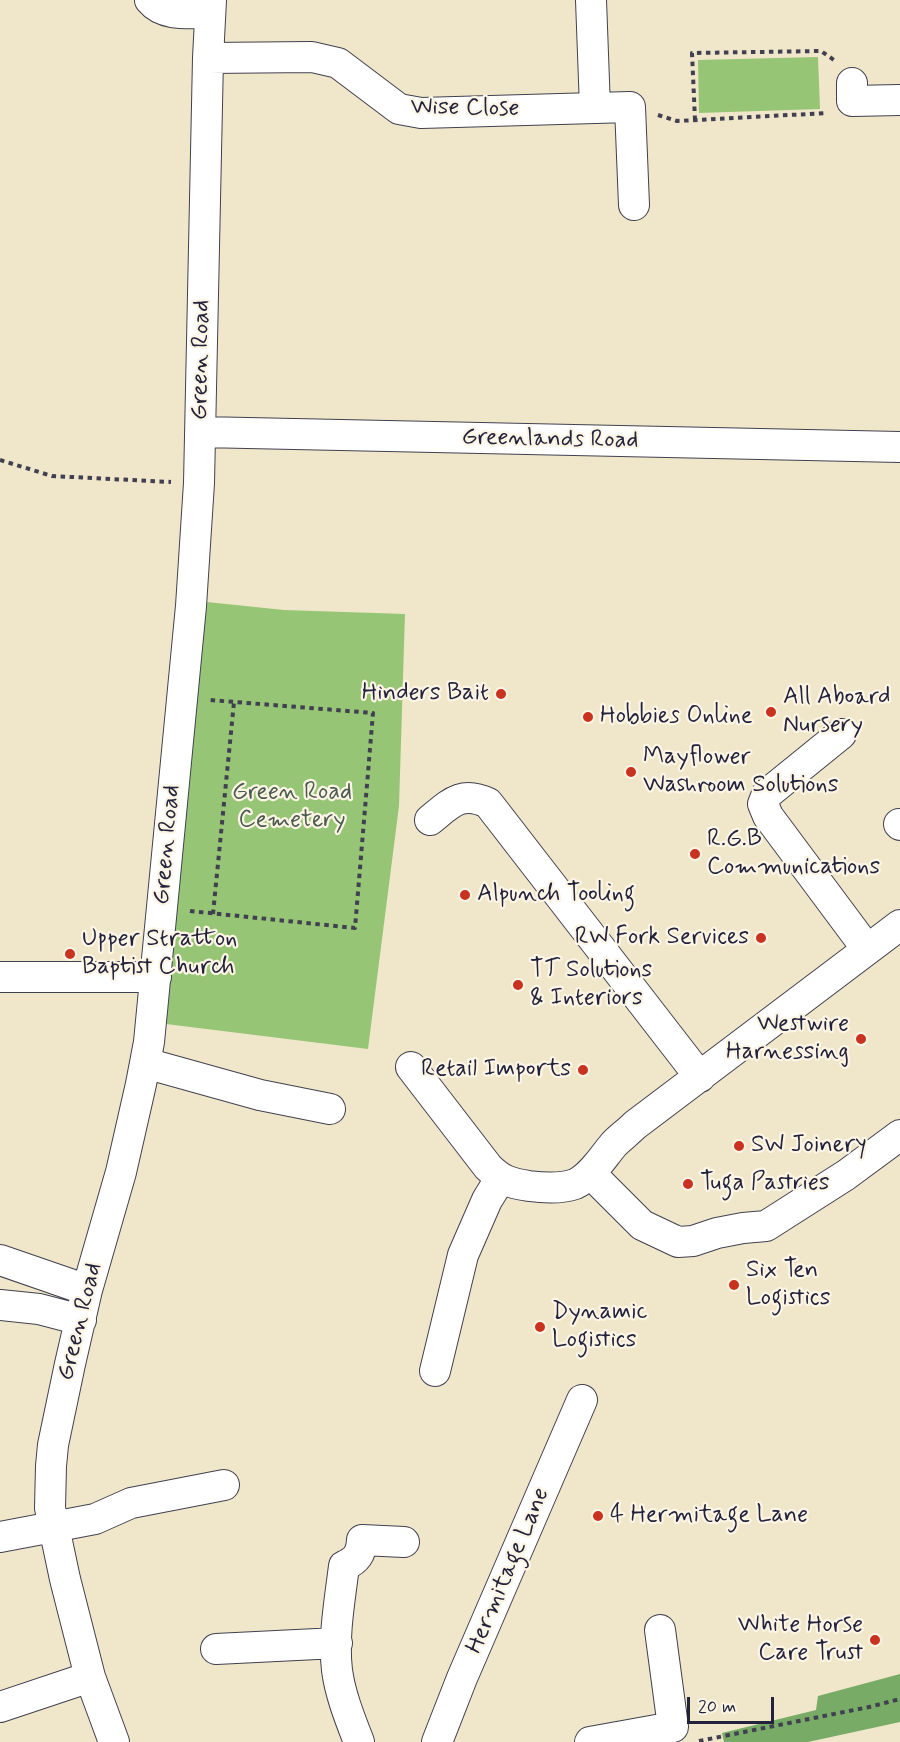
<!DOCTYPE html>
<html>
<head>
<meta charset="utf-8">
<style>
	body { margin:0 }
	#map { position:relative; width:900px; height:1742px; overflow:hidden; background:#f0e7ca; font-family:Mynerve,sans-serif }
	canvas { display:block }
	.scale { position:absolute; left:687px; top:1697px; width:87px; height:27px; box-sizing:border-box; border:3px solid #22223b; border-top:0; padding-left:8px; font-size:18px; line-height:21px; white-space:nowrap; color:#22223b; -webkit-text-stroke:4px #fcf5e5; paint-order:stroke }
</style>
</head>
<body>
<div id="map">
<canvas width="900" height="1742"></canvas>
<div class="scale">20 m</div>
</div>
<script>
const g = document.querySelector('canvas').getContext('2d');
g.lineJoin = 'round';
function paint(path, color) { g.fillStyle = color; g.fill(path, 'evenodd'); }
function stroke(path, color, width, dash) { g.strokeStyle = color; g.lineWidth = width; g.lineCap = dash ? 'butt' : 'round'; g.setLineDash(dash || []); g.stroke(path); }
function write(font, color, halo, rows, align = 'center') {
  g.font = font + ' Mynerve,sans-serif'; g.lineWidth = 4.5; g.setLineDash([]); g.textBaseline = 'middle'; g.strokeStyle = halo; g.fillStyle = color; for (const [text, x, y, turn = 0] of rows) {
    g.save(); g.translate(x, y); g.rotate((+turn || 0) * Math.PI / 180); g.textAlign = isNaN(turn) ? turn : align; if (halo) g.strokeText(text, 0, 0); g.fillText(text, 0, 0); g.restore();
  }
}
const green = new Path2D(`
	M818 57 820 109 699 113 698 60Z
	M207 602 284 610 405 614 399 806 368 1049 166 1024 185 806Z`);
const forest = new Path2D(`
	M900 1674V1722L808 1742H724L722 1733 816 1710 818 1696Z`);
const path = new Path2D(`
	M658 115 677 121 827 113
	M695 120 692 53 821 51 834 60
	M0 460 52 476 171 482
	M190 911 355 928 373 713 210 700
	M213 914 234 702
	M699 1741 869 1707 900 1699`);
const minor = new Path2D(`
	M150 0C164 17 190 13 210 13
	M591 0 595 108
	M208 58 312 57 338 63 399 109 421 113 630 107 634 205
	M852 83V101L900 100
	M201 432 900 447
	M841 734 767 794 763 804 768 816 867 949
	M430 820C450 804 461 790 488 803L700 1077
	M899 824 900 825
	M0 977H156
	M145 1063 260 1095 330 1109
	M411 1067 488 1167C502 1181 510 1183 529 1186 544 1188 561 1189 575 1184 591 1177 603 1157 614 1144 621 1137 628 1132 635 1125L900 925
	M590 1173 642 1225 678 1242 693 1241 717 1233 743 1228 766 1226 846 1175 900 1135
	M0 1260 87 1290
	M0 1305 39 1309 81 1320
	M435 1371 463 1255 487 1200 500 1179
	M0 1537 95 1519 131 1503 224 1485
	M216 1649 337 1643
	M0 1707 90 1677
	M114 1742 90 1677 65 1579 50 1508 51 1466 53 1445 70 1364 87 1290 121 1172 141 1084 149 1042 191 606 199 483 208 58 211 0
	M359 1742C350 1719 340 1694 337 1670 333 1636 340 1599 344 1566 357 1560 361 1554 362 1540L404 1542
	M437 1742 462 1678 582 1400
	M590 1742 673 1727 660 1630`);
const markers = [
	[501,694,6,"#c8321e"],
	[771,712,6,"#c8321e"],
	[588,717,6,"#c8321e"],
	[631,772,6,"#c8321e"],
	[695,854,6,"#c8321e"],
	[465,895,6,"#c8321e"],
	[761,938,6,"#c8321e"],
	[70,954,6,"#c8321e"],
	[518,985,6,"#c8321e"],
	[861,1039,6,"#c8321e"],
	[583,1070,6,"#c8321e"],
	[739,1146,6,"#c8321e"],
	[688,1184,6,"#c8321e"],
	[734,1285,6,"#c8321e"],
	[540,1327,6,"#c8321e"],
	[598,1516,6,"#c8321e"],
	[875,1640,6,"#c8321e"]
];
const streetNames = [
	["Wise Close",465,109,1],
	["Green Road",202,360,-89],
	["Greenlands Road",550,440,1],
	["Green Road",168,845,-85],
	["Green Road",81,1322,-76],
	["Hermitage Lane",509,1571,-67]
];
const poiNames = [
	["Hinders Bait",489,694,"right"],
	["All Aboard",783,698],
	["Nursery",783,726],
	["Hobbies Online",600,717],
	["Mayflower",643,758],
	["Washroom Solutions",643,786],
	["R.G.B",707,840],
	["Communications",707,868],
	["Alpunch Tooling",477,895],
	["RW Fork Services",749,938,"right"],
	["Upper Stratton",82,940],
	["Baptist Church",82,968],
	["TT Solutions",530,971],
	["& Interiors",530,999],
	["Westwire",849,1025,"right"],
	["Harnessing",849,1053,"right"],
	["Retail Imports",571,1070,"right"],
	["SW Joinery",751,1146],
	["Tuga Pastries",700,1184],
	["Six Ten",746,1271],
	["Logistics",746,1299],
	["Dynamic",552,1313],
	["Logistics",552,1341],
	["4 Hermitage Lane",610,1516],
	["White Horse",863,1626,"right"],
	["Care Trust",863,1654,"right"]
];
const parkNames = [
	["Green Road",292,793],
	["Cemetery",292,821]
];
paint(green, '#96c675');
paint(forest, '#78ab66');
stroke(minor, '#414050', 32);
stroke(path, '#414050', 4, [4.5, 4.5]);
stroke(minor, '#fff', 30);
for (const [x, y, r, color] of markers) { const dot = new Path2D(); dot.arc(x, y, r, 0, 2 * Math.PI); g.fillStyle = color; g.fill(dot); stroke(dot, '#fcf5e5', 2); }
write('24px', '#22223b', '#fcf5e5', streetNames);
write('24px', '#22223b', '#fcf5e5', poiNames, 'left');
write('24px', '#4b5b4f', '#fcf5e5', parkNames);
</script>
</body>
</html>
